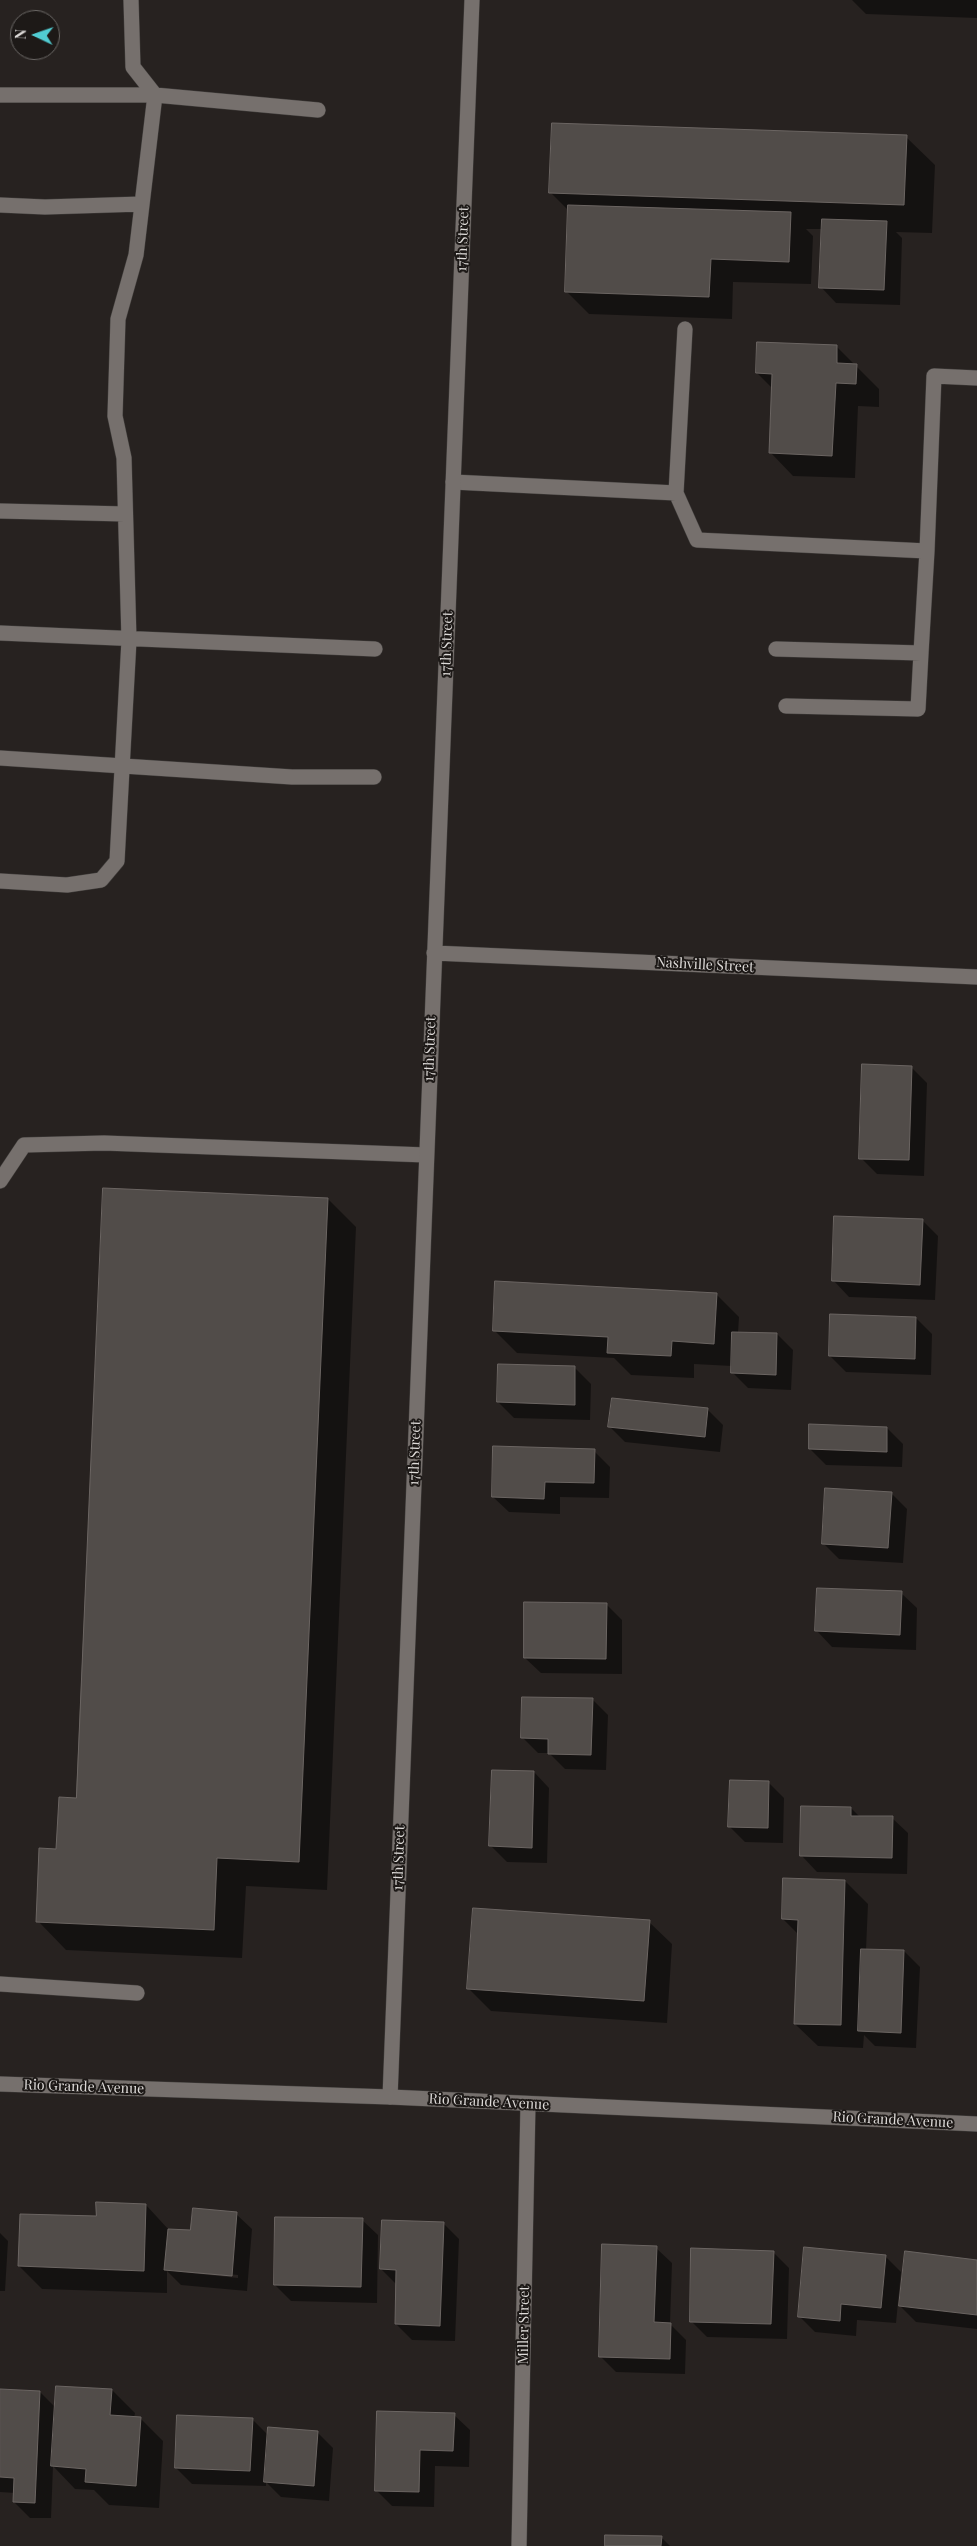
<!DOCTYPE html>
<html>
<head>
<meta charset="utf-8">
<style>
	body { margin:0 }
	#map { position:relative; width:977px; height:2546px; overflow:hidden; background:#272220; font-family:"Playfair Display",serif }
	canvas { display:block }
	.north { position:absolute; left:10px; top:10px; width:50px; height:50px; box-sizing:border-box; background:#1d1917; border:1px solid #6a6765; border-radius:50%; rotate:273deg; font-size:14px; font-weight:700; line-height:20px; text-align:center; color:#dedbd9 }
	.north::after { content:''; display:block; margin:auto; width:18px; height:22px; background:#51ccd2; clip-path:polygon(50% 0,100% 100%,50% 72%,0 100%) }
</style>
</head>
<body>
<div id="map">
<canvas width="977" height="2546"></canvas>
<div class="north">N</div>
</div>
<script>
const g = document.querySelector('canvas').getContext('2d');
g.lineJoin = 'round';
function paint(path, color) { g.fillStyle = color; g.fill(path, 'evenodd'); }
function stroke(path, color, width, dash) { g.strokeStyle = color; g.lineWidth = width; g.lineCap = dash ? 'butt' : 'round'; g.setLineDash(dash || []); g.stroke(path); }
function write(font, color, halo, rows, align = 'center') {
  g.font = font + ' "Playfair Display",serif'; g.lineWidth = 4; g.setLineDash([]); g.textBaseline = 'middle'; g.strokeStyle = halo; g.fillStyle = color; for (const [text, x, y, turn = 0] of rows) {
    g.save(); g.translate(x, y); g.rotate((+turn || 0) * Math.PI / 180); g.textAlign = isNaN(turn) ? turn : align; if (halo) g.strokeText(text, 0, 0); g.fillText(text, 0, 0); g.restore();
  }
}
const shadow = new Path2D(`
	M852 0H977V18L866 14Z
	M906 137 935 165 932 233 896 232 902 238 900 305 836 303 821 287 823 229H806L813 236 811 284 733 282 732 319 589 314 566 291 569 211 550 192Z
	M836 346 879 389V407L858 406 855 478 793 476 771 453 773 389 757 373Z
	M911 1067 927 1083 924 1176 877 1174 861 1158Z
	M328 1199 356 1227 327 1890 246 1886 242 1958 66 1950 38 1921 57 1850Z
	M922 1220 938 1236 935 1300 849 1297 834 1281Z
	M716 1294 739 1317 738 1333 777 1334 793 1350 791 1390 748 1388 732 1372V1366L694 1364V1378L631 1375 614 1358 517 1353 494 1330Z
	M916 1318 932 1334 931 1375 846 1372 830 1356Z
	M575 1368 591 1384 590 1420 514 1418 498 1402Z
	M707 1409 723 1425 720 1452 625 1442 609 1426Z
	M887 1428 903 1444 902 1467 826 1465 810 1449Z
	M594 1451 610 1467 609 1498 560 1497V1514L509 1512 493 1497Z
	M891 1493 907 1509 903 1563 839 1559 823 1543Z
	M901 1593 917 1608 916 1650 832 1647 817 1631Z
	M606 1604 622 1620V1674L541 1673 525 1658Z
	M592 1699 608 1715 606 1770 565 1769 549 1753H538L522 1737Z
	M534 1772 549 1788 547 1863 507 1862 491 1846Z
	M768 1782 784 1798 783 1843 745 1842 730 1827Z
	M851 1808 860 1817 892 1818 908 1833 907 1874 817 1872 802 1856Z
	M845 1881 868 1904 866 1950 904 1951 920 1967 916 2048 875 2046 864 2035 863 2048 818 2046 795 2024 798 1934 783 1919Z
	M649 1922 672 1944 667 2023 491 2011 468 1988Z
	M98 2203 146 2205 169 2230 191 2232 236 2214 252 2229 247 2291 181 2285 167 2271V2293L42 2289 19 2266 97 2218ZM181 2270 238 2275V2278L181 2272Z
	M362 2220 378 2235 377 2303 291 2301 275 2285Z
	M443 2223 459 2239 455 2341 412 2340 396 2324 397 2285 381 2269Z
	M0 2233 8 2241 5 2291H0Z
	M656 2248 672 2263 670 2324 686 2340 685 2374 616 2372 600 2356Z
	M773 2252 789 2268 787 2339 707 2337 691 2321Z
	M885 2256 901 2272 896 2323 857 2320 856 2336 815 2332 799 2316Z
	M977 2261V2329L916 2322 900 2306Z
	M0 2390 40 2392 56 2408 112 2390 135 2413 134 2418H140L163 2441 159 2508 109 2505 94 2490 75 2489 53 2466 51 2518H30L14 2502 15 2493 0 2492Z
	M454 2415 470 2430 469 2467 435 2466 434 2507 392 2506 376 2490Z
	M252 2419 268 2435 317 2432 333 2448 329 2501 281 2497 266 2482V2486L192 2484 176 2468Z
	M661 2537 670 2546H606Z`);
const building = new Path2D(`
	M552 123 907 135 904 205 549 193Z
	M568 205 791 212 789 262 711 259 709 297 565 292Z
	M822 219 887 221 884 290 819 288Z
	M757 342 837 345V363L857 364 856 384 836 383 832 456 769 453 772 374 756 373Z
	M862 1064 912 1066 909 1160 859 1159Z
	M103 1188 328 1198 299 1862 217 1858 214 1930 36 1922 39 1848 56 1849 59 1797 76 1798Z
	M834 1216 923 1219 920 1285 832 1281Z
	M495 1281 717 1293 714 1344 672 1341 671 1356 607 1353 608 1337 493 1331Z
	M830 1314 916 1317 915 1359 829 1356Z
	M732 1332 777 1333 776 1375 731 1373Z
	M498 1364 575 1366V1405L497 1402Z
	M612 1398 708 1408 705 1437 608 1427Z
	M809 1424 887 1427V1452L809 1449Z
	M493 1446 595 1449 594 1483 545 1482 544 1499 492 1497Z
	M825 1488 892 1492 888 1548 822 1544Z
	M817 1588 902 1591 900 1635 815 1631Z
	M524 1602 607 1603 606 1659 524 1658Z
	M522 1697 593 1698 591 1755 548 1754V1739L521 1738Z
	M492 1770 534 1771 532 1848 489 1846Z
	M730 1780 769 1781 768 1828 728 1827Z
	M801 1806 851 1807V1816H893L892 1858 800 1856Z
	M783 1878 845 1880 841 2025 794 2024 798 1920 782 1919Z
	M473 1908 650 1920 644 2001 467 1989Z
	M861 1949 904 1950 901 2033 858 2031Z
	M96 2202 146 2204 144 2271 18 2266 20 2214 96 2216Z
	M193 2208 237 2212 232 2276 164 2270 168 2229 190 2230Z
	M275 2217 363 2218 361 2287 274 2285Z
	M382 2220 444 2222 440 2326 395 2324 396 2270 380 2269Z
	M602 2244 657 2246 654 2322 671 2323 670 2359 599 2357Z
	M804 2247 886 2255 881 2308 841 2304 840 2321 798 2317Z
	M691 2248 774 2251 771 2324 690 2322Z
	M905 2251 977 2260V2315L899 2306Z
	M56 2386 112 2389 110 2415 141 2417 136 2486 85 2482 86 2469 51 2466Z
	M0 2389 40 2391 35 2503 13 2502 14 2478 0 2477Z
	M377 2411 455 2413 453 2451 420 2450 419 2492 375 2491Z
	M177 2415 253 2418 250 2471 175 2468Z
	M268 2427 318 2431 314 2486 264 2482Z
	M605 2535 662 2536 661 2546H605Z`);
const lane = new Path2D(`
	M0 95H155L318 110
	M0 205 45 207 142 204
	M453 482 676 493 685 329
	M676 493 697 540 927 551 934 376 977 378
	M0 511 125 514
	M0 633 375 649
	M776 649 921 653 927 551
	M786 706 918 709 921 653
	M0 758 292 777H374
	M0 881 67 885 101 880 117 861 129 640 124 458 115 416 118 319 136 255 155 95 133 67 131 0
	M0 1181 24 1145 104 1143 426 1155
	M0 1984 137 1993`);
const street = new Path2D(`
	M434 953 977 977
	M390 2097 472 0
	M519 2546 528 2104`);
const secondary = new Path2D(`
	M0 2084 390 2097 977 2124`);
const streetNames = [
	["17th Street",463,239,-88],
	["17th Street",447,644,-88],
	["Nashville Street",705,965,3],
	["17th Street",430,1049,-88],
	["17th Street",415,1453,-88],
	["17th Street",399,1858,-88],
	["Rio Grande Avenue",84,2087,2],
	["Rio Grande Avenue",489,2102,3],
	["Rio Grande Avenue",893,2120,3],
	["Miller Street",524,2325,-89]
];
paint(shadow, '#0007');
paint(building, '#514c49');
stroke(building, '#6b6562', 1);
stroke(lane, '#413e3c', 16);
stroke(street, '#413e3c', 16);
stroke(secondary, '#413e3c', 16);
stroke(lane, '#76706d', 15);
stroke(street, '#76706d', 15);
stroke(secondary, '#76706d', 15);
write('14px', '#dedbd9', '#1d1917', streetNames);
</script>
</body>
</html>
